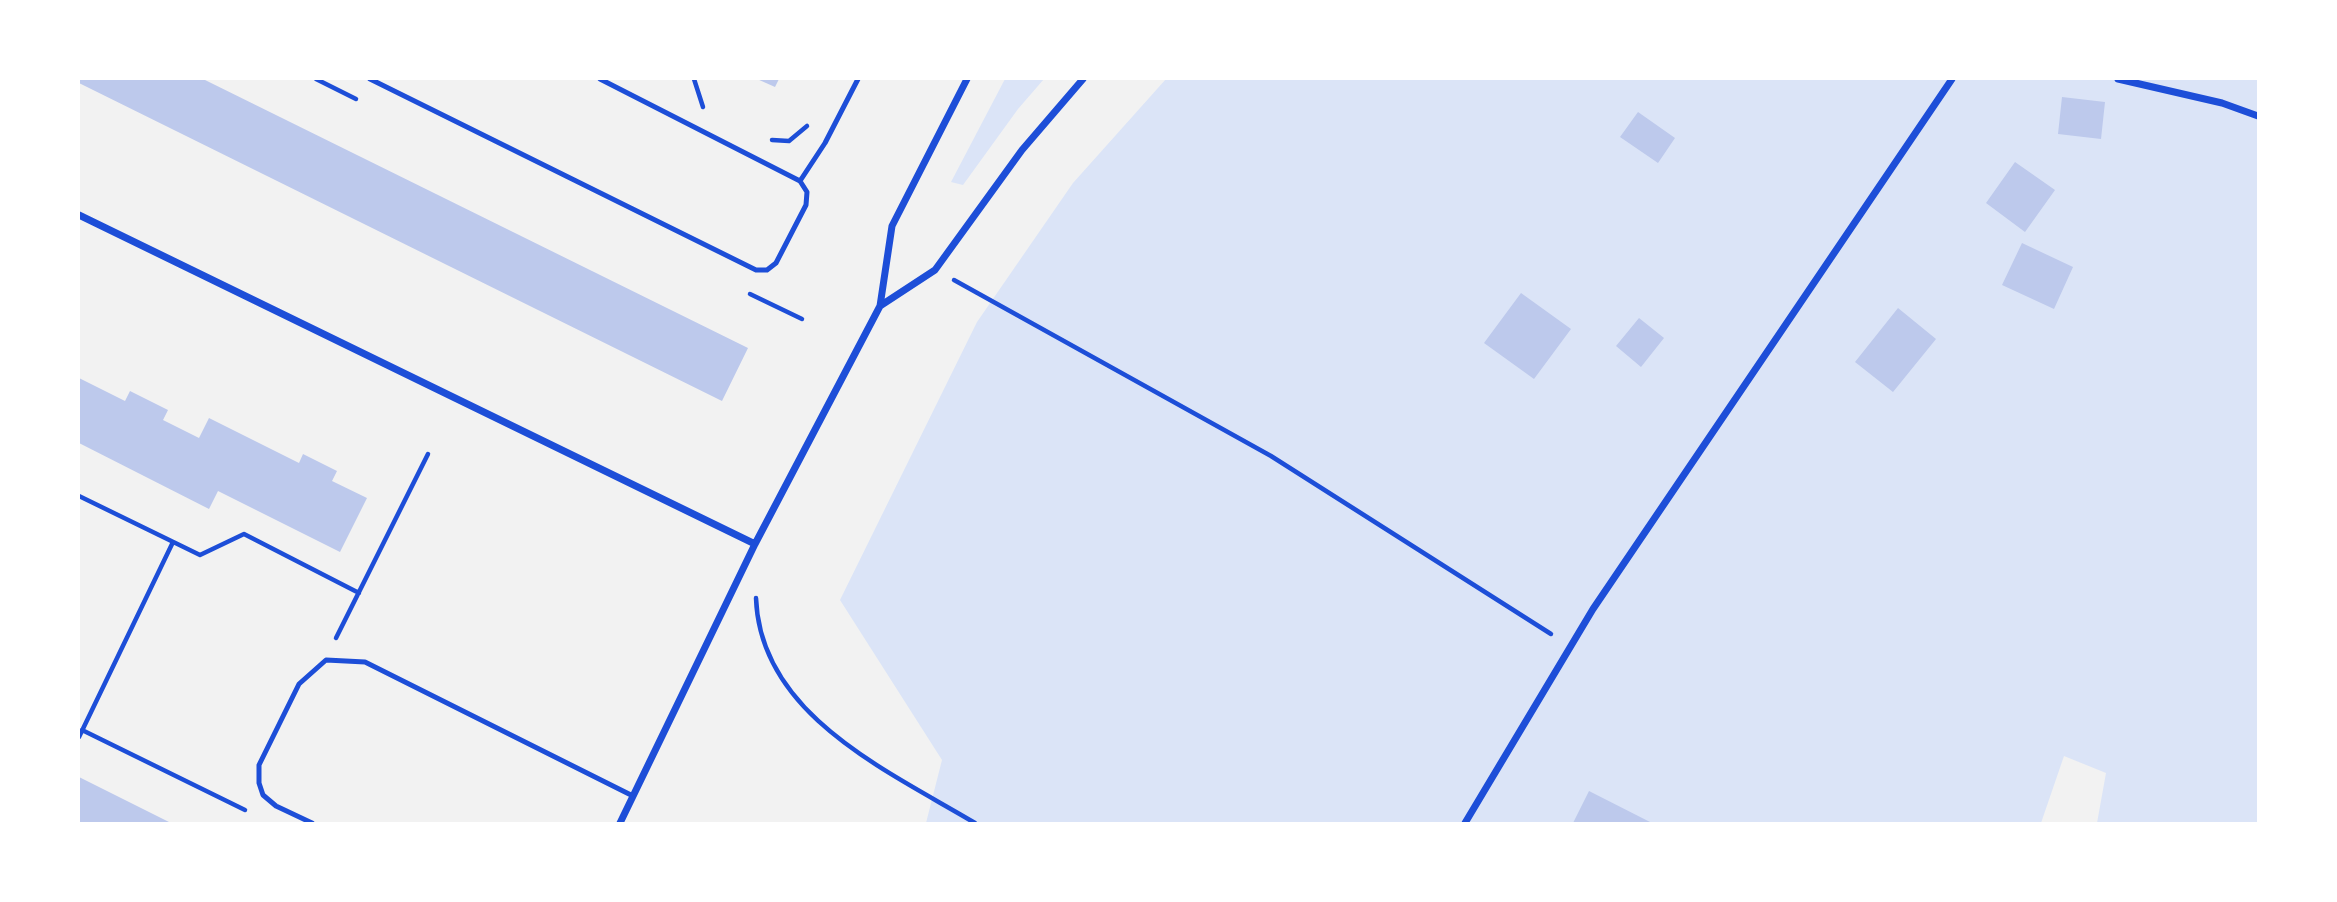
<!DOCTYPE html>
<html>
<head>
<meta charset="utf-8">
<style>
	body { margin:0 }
	#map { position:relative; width:2337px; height:902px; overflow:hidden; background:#f2f2f2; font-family:Ubuntu,sans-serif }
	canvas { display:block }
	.frame { position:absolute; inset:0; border:80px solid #fff; pointer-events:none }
</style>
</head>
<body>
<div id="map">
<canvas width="2337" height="902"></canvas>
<div class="frame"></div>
</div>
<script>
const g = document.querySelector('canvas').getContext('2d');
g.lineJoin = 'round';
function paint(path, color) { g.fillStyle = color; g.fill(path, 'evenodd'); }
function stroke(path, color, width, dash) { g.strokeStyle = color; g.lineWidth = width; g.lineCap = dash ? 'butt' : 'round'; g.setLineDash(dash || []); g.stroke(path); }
const green = new Path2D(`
	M1005 79H1044L1018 109 963 185 951 182Z
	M1166 79H2258V823H2097L2106 773 2064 756 2041 823H926L942 760 840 600 977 322 1073 183Z`);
const building = new Path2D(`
	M79 79H203L748 348 722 401 85 86 79 83Z
	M757 79H779L775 87Z
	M2062 97 2105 102 2101 139 2058 134Z
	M1638 112 1675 138 1658 163 1620 137Z
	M2015 162 2055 190 2025 232 1986 203Z
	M2022 243 2073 267 2054 309 2002 285Z
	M1521 293 1571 329 1534 379 1484 343Z
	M1898 308 1936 339 1893 392 1855 362Z
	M1639 318 1664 338 1641 367 1616 346Z
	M79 378 125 401 130 391 168 410 163 420 199 438 209 418 299 463 303 454 337 471 332 481 367 498 340 552 218 491 209 509 79 443Z
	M79 777 171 823H79Z
	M1589 791 1652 823H1573Z`);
const path = new Path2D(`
	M316 79 356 99
	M694 79 703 107
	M772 140 789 141 807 126
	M954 280 1271 456 1551 634
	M750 294 802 319
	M79 496 200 555 244 534 359 593
	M756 598C760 715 888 771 975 823
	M336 638 428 454
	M82 730 245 810
	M79 737 173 542`);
const service = new Path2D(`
	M370 79 756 270H767L776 263 806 205 807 192 800 181 825 143 858 79
	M600 79 800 181
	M312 823 276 806 263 795 259 783V765L299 684 326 660 365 662 633 796`);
const minor = new Path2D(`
	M2118 79 2222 103 2258 116
	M79 215 755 544
	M880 306 935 270 1022 150 1083 79
	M620 823 755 544 880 306 892 226 967 79
	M1465 823 1593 609 1952 79`);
paint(green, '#dbe4f7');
paint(building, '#bdc9ec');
stroke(path, '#1d4ed8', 4.5);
stroke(service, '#1d4ed8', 5);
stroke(minor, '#1d4ed8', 7);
</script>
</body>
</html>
